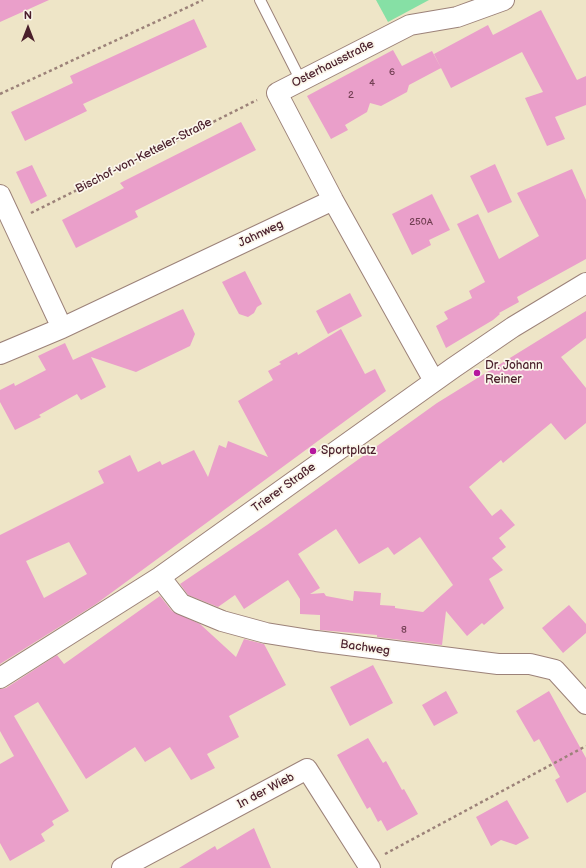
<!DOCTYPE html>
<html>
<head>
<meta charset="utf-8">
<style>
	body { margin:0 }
	#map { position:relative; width:586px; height:868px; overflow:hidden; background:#eee5c7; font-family:"Balsamiq Sans",sans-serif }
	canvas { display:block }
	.north { position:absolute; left:8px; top:8px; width:40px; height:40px; -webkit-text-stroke:3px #fbf7ec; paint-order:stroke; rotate:0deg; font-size:11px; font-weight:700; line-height:16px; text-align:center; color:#4a1f2b }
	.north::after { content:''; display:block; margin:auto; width:14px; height:18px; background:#4a1f2b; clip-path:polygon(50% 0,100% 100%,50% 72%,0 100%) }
</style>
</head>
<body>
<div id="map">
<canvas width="586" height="868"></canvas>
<div class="north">N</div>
</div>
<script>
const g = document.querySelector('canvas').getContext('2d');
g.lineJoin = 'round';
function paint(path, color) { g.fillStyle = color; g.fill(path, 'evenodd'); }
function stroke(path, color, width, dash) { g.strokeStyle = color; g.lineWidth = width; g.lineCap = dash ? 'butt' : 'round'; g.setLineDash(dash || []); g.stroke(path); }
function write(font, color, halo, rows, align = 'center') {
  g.font = font + ' "Balsamiq Sans",sans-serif'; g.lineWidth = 3.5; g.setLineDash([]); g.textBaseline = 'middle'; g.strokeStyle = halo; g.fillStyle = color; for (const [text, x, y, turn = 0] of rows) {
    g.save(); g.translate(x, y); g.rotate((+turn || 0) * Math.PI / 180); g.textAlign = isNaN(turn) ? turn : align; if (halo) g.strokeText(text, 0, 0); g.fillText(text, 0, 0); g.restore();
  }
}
const green = new Path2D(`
	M376 0H429L388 22Z`);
const building = new Path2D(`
	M0 0H49L0 22Z
	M541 10 577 80 586 76V105L555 117 565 139 547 146 525 98 543 92 522 52 451 88 434 54 488 25 493 35Z
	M194 19 207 47 83 104 87 111 25 141 11 112 73 83 70 76Z
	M393 50 402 66 432 51 441 68 409 85 407 92 381 106 370 103 367 112 345 125 348 130 331 139 307 96Z
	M241 122 256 150 135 211 138 217 76 248 62 220 124 188 120 183Z
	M495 164 512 202 488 213 470 176Z
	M32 165 47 196 31 204 16 172Z
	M572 169 586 200V259L517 297 519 302 499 313 500 314 493 320 446 348 436 326 448 319 444 312 472 298 469 291 485 282 457 224 478 214 499 259 539 236 517 193Z
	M432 194 450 230 429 240 431 245 412 255 392 214Z
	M245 271 262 304 257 307 254 313 248 317 239 314 222 282Z
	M350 293 362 316 328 334 316 311Z
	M183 309 195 334 190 346 136 372 91 357 106 387 81 400 77 394 39 415 41 417 15 430 0 402V390L14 383 15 386 46 370 38 356 65 343 73 360Z
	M586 311V338L561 357 586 388V423L565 440 551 423 503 463 501 460 469 487 492 516 501 509 515 525 499 538 506 547 492 558 503 570 489 579 504 608 484 625 482 623 467 636 446 611 442 645 377 637V635L320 630V615L300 614V599L288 580 244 609 235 595 218 607 188 595 180 584 267 525 437 403ZM336 529 359 564 388 547 394 555 420 537 453 585 423 612 395 608V606L380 605 381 593 354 591 353 601 326 596 324 593 310 594 320 588 298 554Z
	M341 329 365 374 375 369 386 391 96 604 0 664V535L104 483 98 471 130 455 138 472 160 461 162 465 194 450 208 477 219 445 226 448 228 441 268 457 238 401 273 380 268 371 281 364 279 362 297 352 298 355ZM69 542 87 574 44 598 26 561Z
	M160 596 172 611 200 624 236 657 244 639 264 644 286 685 229 716 239 737 207 754 215 768 191 780 170 747 145 762 135 747 86 779 38 702 14 716 69 811 52 821 54 825 41 834 45 841 10 861 0 843V764L14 756 0 731V689L6 688 57 655 64 664Z
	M569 605 586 624V633L563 653 542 628Z
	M373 665 393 703 350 726 330 687Z
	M446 691 458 713 434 726 422 705Z
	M549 691 586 758V792L567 803 555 780 560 777 539 739 534 742 516 711Z
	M368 738 383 763 386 761 402 790 404 789 418 814 387 831 381 820 378 822 370 807 367 809 337 755Z
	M507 800 529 838 516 845 501 840 491 846 476 817Z
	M254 828 271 868H179L215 846 217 850Z`);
const path = new Path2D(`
	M0 94 203 0
	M31 213 257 100
	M385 854 586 746`);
const service = new Path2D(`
	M260 0 300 79`);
const minor = new Path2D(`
	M0 195 62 328
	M0 354 62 328 333 200
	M434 381 333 200 277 93 410 25 457 17 504 0
	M160 577 181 604 222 621 266 633 316 641 498 664H530L555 670 586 704
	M0 678 160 577 453 368 513 327 586 283
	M122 868 307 769 370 868`);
const markers = [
	[477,373,4,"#b5179e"],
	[313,451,4,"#b5179e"]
];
const numberNames = [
	["6",392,72],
	["4",372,83],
	["2",351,95],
	["250A",421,222],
	["8",404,630]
];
const streetNames = [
	["Osterhausstraße",333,64,-27],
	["Bischof-von-Ketteler-Straße",144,156,-27],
	["Jahnweg",261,234,-25],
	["Trierer Straße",284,488,-36],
	["Bachweg",365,648,8],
	["In der Wieb",266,791,-28]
];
const poiNames = [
	["Dr. Johann",485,366],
	["Reiner",485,380],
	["Sportplatz",321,451]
];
paint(green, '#86e0a5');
paint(building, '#ea9fca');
stroke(service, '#9c8279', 12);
stroke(minor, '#9c8279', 22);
stroke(path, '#9c8279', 2.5, [3, 3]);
stroke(service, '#fff', 10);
stroke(minor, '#fff', 20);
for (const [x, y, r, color] of markers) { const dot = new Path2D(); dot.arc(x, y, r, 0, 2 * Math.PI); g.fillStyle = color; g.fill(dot); stroke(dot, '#fbf7ec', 1.5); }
write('10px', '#723f53', null, numberNames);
write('12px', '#4a1f2b', '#fbf7ec', streetNames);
write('12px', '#4a1f2b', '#fbf7ec', poiNames, 'left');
</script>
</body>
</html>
